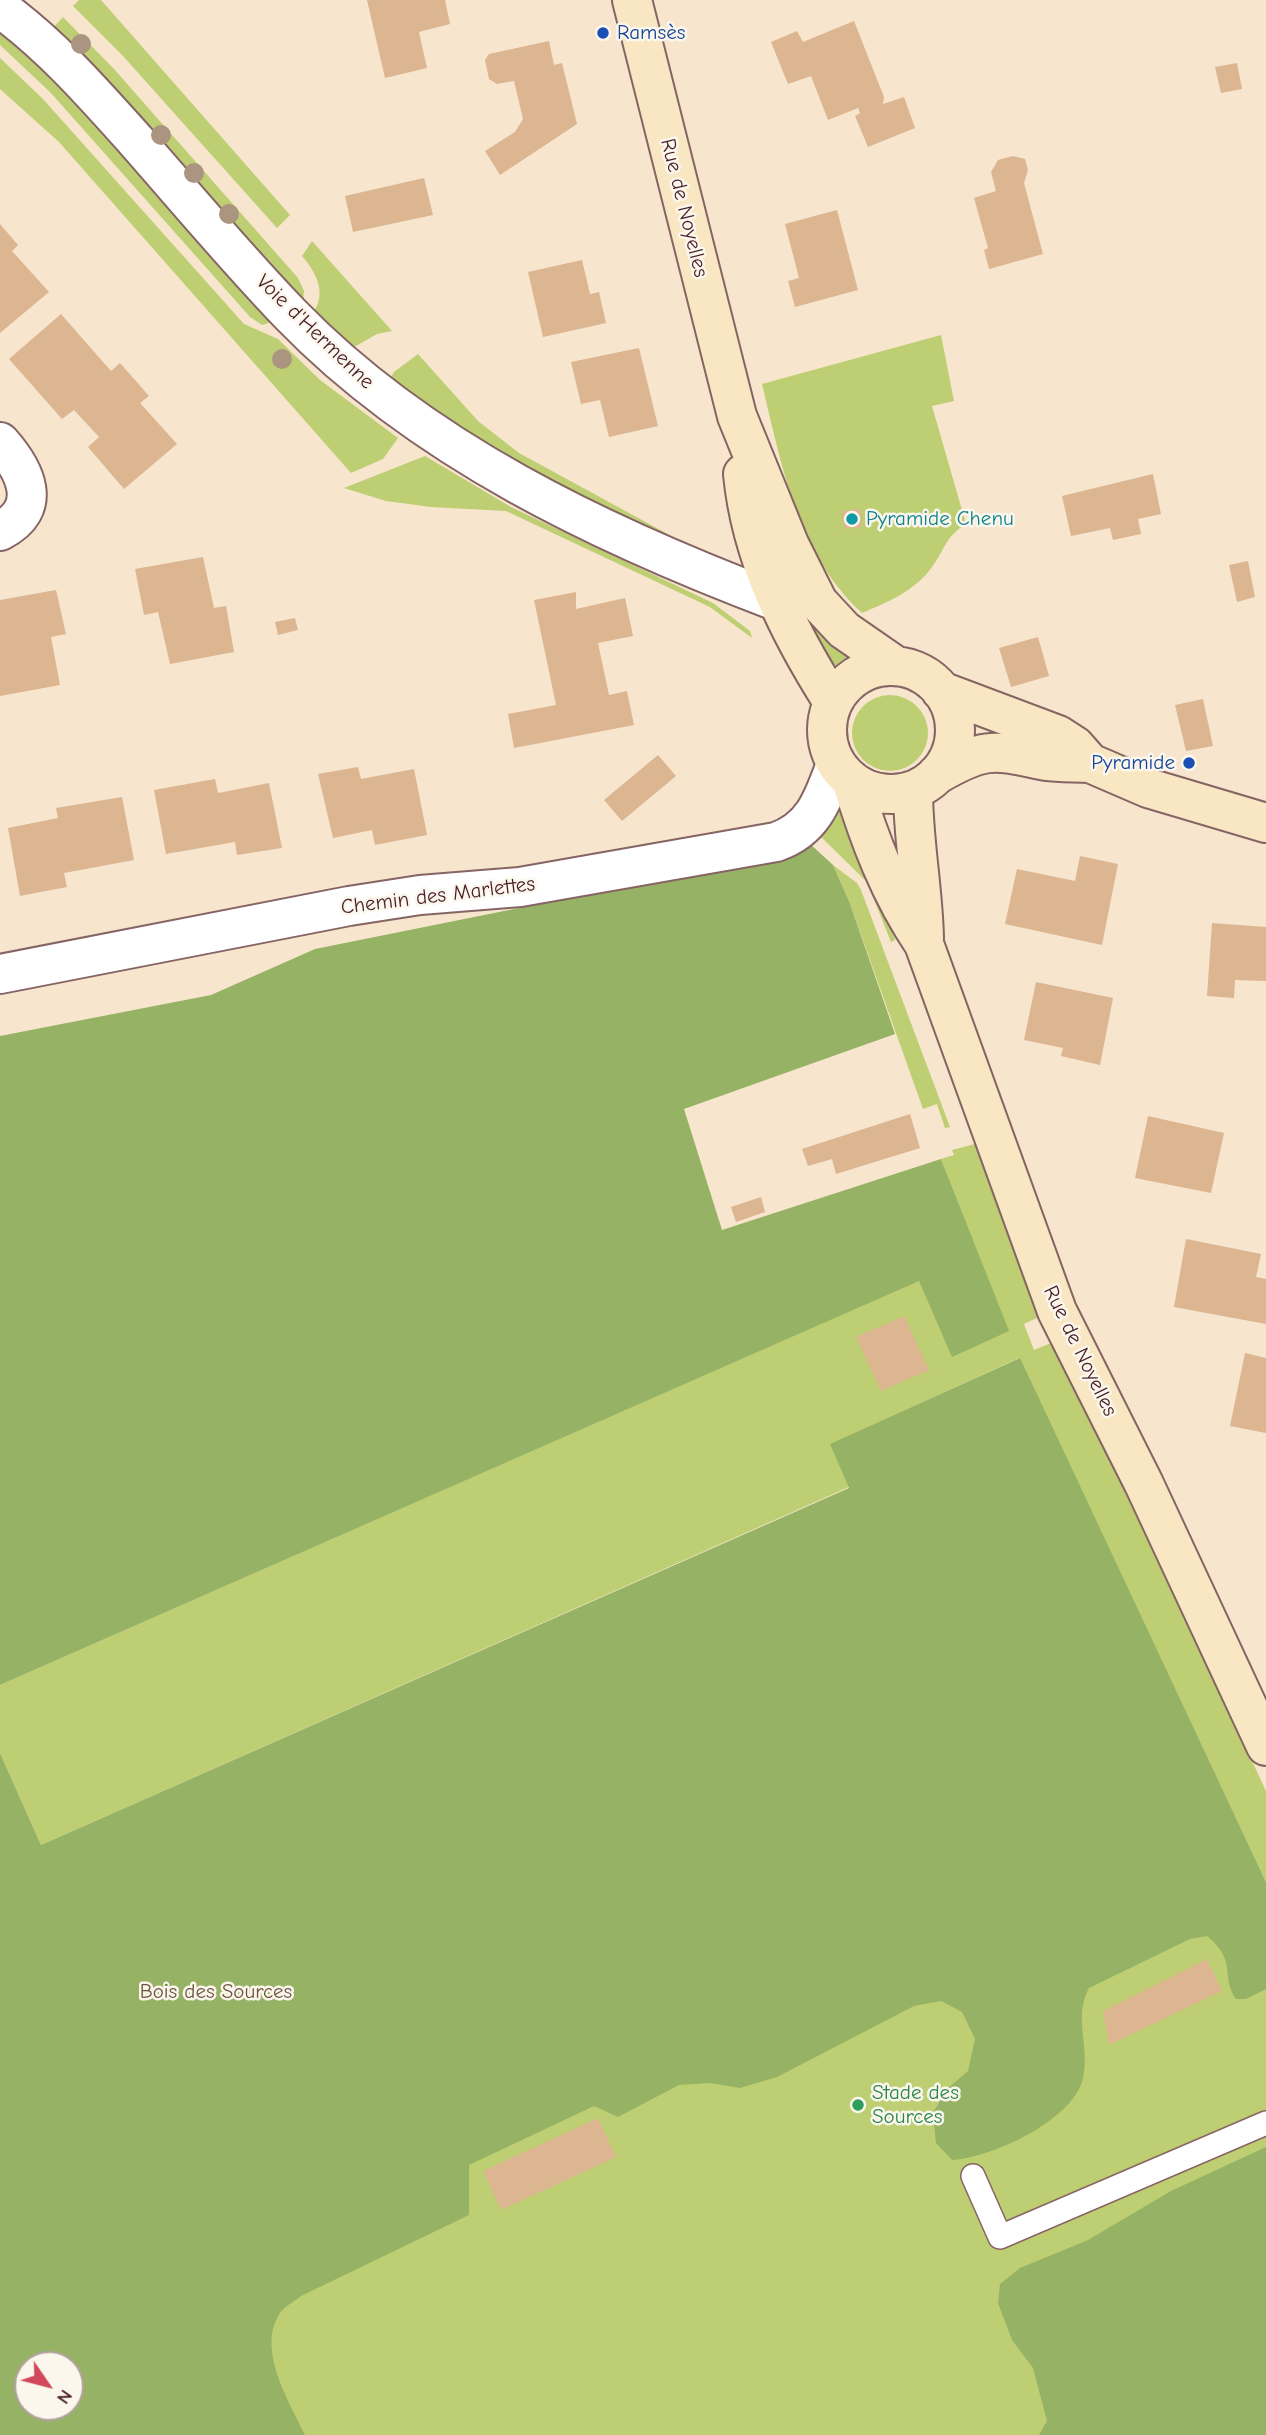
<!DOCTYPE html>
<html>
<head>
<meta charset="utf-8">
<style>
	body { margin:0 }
	#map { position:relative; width:1266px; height:2435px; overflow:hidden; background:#f7e5ce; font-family:"Comic Neue",sans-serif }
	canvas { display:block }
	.north { position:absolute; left:14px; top:2351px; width:70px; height:70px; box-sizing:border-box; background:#fbf7ec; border:2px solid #b4a19f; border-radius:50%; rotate:125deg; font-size:19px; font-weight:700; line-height:28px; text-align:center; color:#4a1f2b }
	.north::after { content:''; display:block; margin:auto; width:24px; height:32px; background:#d1495b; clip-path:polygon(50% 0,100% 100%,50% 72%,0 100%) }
</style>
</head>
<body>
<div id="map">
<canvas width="1266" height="2435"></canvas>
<div class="north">N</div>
</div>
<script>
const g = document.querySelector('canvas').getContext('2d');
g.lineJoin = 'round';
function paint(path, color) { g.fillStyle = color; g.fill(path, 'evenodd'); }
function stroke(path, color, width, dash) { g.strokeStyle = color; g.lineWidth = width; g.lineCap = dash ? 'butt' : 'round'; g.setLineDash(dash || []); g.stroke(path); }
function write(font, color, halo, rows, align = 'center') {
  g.font = font + ' "Comic Neue",sans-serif'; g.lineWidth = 5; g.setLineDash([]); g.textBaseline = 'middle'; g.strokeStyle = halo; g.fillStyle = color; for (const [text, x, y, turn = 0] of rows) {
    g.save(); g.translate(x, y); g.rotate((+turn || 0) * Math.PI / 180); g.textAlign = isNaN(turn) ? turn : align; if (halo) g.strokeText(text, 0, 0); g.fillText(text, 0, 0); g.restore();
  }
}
const green = new Path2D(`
	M79 0H101L290 215 277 228 123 56 73 6Z
	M63 17 114 69 298 278 304 291 303 303 52 29Z
	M0 27 32 53 275 321 262 325 250 317 50 92 0 45Z
	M0 58 43 99 244 324 278 339 320 380 398 438 383 459 351 473 59 142 0 89Z
	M312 241 392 331 377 334 349 350 312 314C328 294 316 272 302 256Z
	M941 335 954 401 932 406 966 524C944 538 946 548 932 567 915 591 888 602 862 613 797 553 782 466 762 384Z
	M418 354 478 421 519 453 697 550 539 479 389 381 394 372Z
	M425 456 511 507 713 603 750 631 752 638 710 607 506 511 431 507 386 501 344 488Z
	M767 515 850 655 829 670 793 611Z
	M852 733a38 38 0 1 1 76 0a38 38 0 1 1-76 0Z
	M841 804 895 940 891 942 867 882 817 833Z
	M833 865 857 883 861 890 950 1127 945 1128 937 1104 923 1109 849 901Z
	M975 1144 1039 1317 1024 1324 1034 1350 1051 1343 1095 1425 1266 1791V1882L1019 1358 831 1444 849 1487 41 1845 0 1753V1685L920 1280 1008 1331 941 1159 954 1155 952 1150Z
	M1175 1749 1266 1944V2415L1225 2435H209L122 2266Z`);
const forest = new Path2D(`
	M809 843 833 865 849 901 895 1034 684 1109 722 1230 941 1159 1009 1331 952 1357 919 1281 0 1685V1036L211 995 315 949 708 870Z
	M1020 1358 1266 1882V1989L1246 1999H1236C1220 1976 1238 1961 1207 1936L1190 1939 1089 1988C1073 2017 1090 2046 1083 2078 1074 2120 991 2158 952 2160L936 2143 933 2113 947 2089 968 2071 975 2039 962 2012 941 2001 914 2006 777 2077 740 2088 710 2083 679 2085 618 2117 594 2106 469 2165V2215L301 2296C295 2301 285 2306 280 2313 256 2349 289 2401 305 2435H0V1753L41 1845 849 1488 830 1444ZM28 2365H70V2407H28Z
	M1266 2147V2435H1039L1047 2421 1033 2368 1012 2340 998 2303 1000 2284 1020 2268 1088 2240 1171 2191Z`);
const building = new Path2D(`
	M367 0H445L450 24 419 32 427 68 385 78Z
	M854 21 884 97 883 104 904 97 915 128 868 147 855 116 860 113 858 108 828 120 811 76 788 84 771 42 797 31 803 42Z
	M549 41 554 65 562 63 577 124 500 175 485 151 515 132 523 119 514 81 497 84 489 79 485 60 489 54Z
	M1237 63 1242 89 1221 93 1215 67Z
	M1013 156 1025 159 1028 170 1024 183 1043 254 989 269 984 250 988 248 974 198 996 191 991 172 998 160Z
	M424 178 433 215 353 232 345 196Z
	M837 210 858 290 795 307 788 281 799 278 785 224Z
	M0 224 18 245 12 251 49 292 0 333Z
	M582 260 590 294 599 292 606 323 543 337 528 272Z
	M61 314 111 371 120 363 135 380 149 396 140 403 177 444 124 489 88 447 99 437 74 410 62 419 9 359Z
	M639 348 658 426 609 437 600 400 581 404 571 362Z
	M1153 474 1161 514 1138 519 1141 534 1113 540 1110 528 1071 536 1062 496Z
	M861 509 862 527 844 529 842 511Z
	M203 557 214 608 226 606 234 652 170 664 158 612 144 615 135 569Z
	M1248 561 1255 597 1237 602 1229 565Z
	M56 590 66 634 51 637 60 685 0 696V600Z
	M576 592V609L625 598 633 636 598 643 609 695 627 691 634 725 514 748 508 714 556 705 534 600Z
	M295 618 298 630 278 635 275 622Z
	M1038 637 1049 676 1011 687 999 648Z
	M1203 699 1213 746 1186 751 1175 705Z
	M658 755 676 776 622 821 604 800Z
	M358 767 361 779 414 769 427 835 375 845 372 830 333 838 318 774Z
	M215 779 218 793 269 783 282 848 237 855 235 842 166 854 154 790Z
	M122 797 134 860 64 873 67 887 20 896 8 828 58 818 56 808Z
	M1080 856 1118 864 1102 945 1005 924 1017 869 1075 881Z
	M1212 923 1266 927V981L1235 980 1234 998 1207 996Z
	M1036 982 1113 998 1100 1065 1061 1056 1063 1048 1024 1040Z
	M910 1114 920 1148 836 1174 832 1159 808 1166 802 1149Z
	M1148 1116 1224 1133 1211 1193 1135 1178Z
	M761 1197 765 1212 736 1222 731 1207Z
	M1186 1239 1261 1254 1256 1277 1266 1279V1324L1174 1307Z
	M904 1316 929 1370 881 1391 856 1337Z
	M1245 1353 1266 1358V1433L1230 1426Z
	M1207 1959 1222 1991 1109 2045 1103 2011Z
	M598 2118 616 2157 501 2210 483 2171Z`);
const lane = new Path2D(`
	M973 2176 1000 2237 1266 2123`);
const street = new Path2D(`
	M0 8C52 46 93 93 136 141 187 199 237 259 291 315 422 450 602 535 776 601
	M0 442C25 470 45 508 0 531
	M0 974 349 906 420 895 520 887 776 842C814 829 823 799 836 764`);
const secondary = new Path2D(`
	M632 0 737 416 789 544 818 602 844 630 896 666
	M743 474C751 557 789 633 833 702
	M827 730a64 64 0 1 1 128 0a64 64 0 1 1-128 0Z
	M941 691 1058 735 1075 746 1090 763 1148 788 1266 823
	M936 775C986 746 993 750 1046 761 1060 763 1076 762 1090 763
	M852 782C869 839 890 894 924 944L1057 1311 1144 1484 1266 1746
	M913 791C913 840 923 889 924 938`);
const trees = [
	[81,44],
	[161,135],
	[194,173],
	[229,214],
	[282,359]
];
const markers = [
	[603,33,7,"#1a4fb4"],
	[852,519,7,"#0f9aa8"],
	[1189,763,7,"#1a4fb4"],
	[858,2105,7,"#2e9e5b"]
];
const transitNames = [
	["Ramsès",617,33],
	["Pyramide",1175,763,"right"]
];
const streetNames = [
	["Rue de Noyelles",684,208,76],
	["Voie d'Hermenne",315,332,44],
	["Chemin des Marlettes",438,896,-7],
	["Rue de Noyelles",1080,1351,64]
];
const cultureNames = [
	["Pyramide Chenu",866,519]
];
const parkNames = [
	["Bois des Sources",216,1992]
];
const leisureNames = [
	["Stade des",872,2093],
	["Sources",872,2117]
];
paint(green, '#bdcf72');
paint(forest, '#96b264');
paint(building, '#dcb591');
stroke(lane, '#876464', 26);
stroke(street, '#876464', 42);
stroke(secondary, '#876464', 42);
stroke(lane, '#fff', 23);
stroke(street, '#fff', 38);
stroke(secondary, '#f9e7c3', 38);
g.fillStyle = '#ab9580';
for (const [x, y] of trees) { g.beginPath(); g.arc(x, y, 10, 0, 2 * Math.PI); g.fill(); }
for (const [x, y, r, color] of markers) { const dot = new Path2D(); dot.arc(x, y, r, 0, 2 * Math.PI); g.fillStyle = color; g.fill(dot); stroke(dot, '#fbf7ec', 2.5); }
write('21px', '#164399', '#fbf7ec', transitNames, 'left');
write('21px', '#4a1f2b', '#fbf7ec', streetNames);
write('21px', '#0d838f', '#fbf7ec', cultureNames, 'left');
write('21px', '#6c5440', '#fbf7ec', parkNames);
write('21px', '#27864d', '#fbf7ec', leisureNames, 'left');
</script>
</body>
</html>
